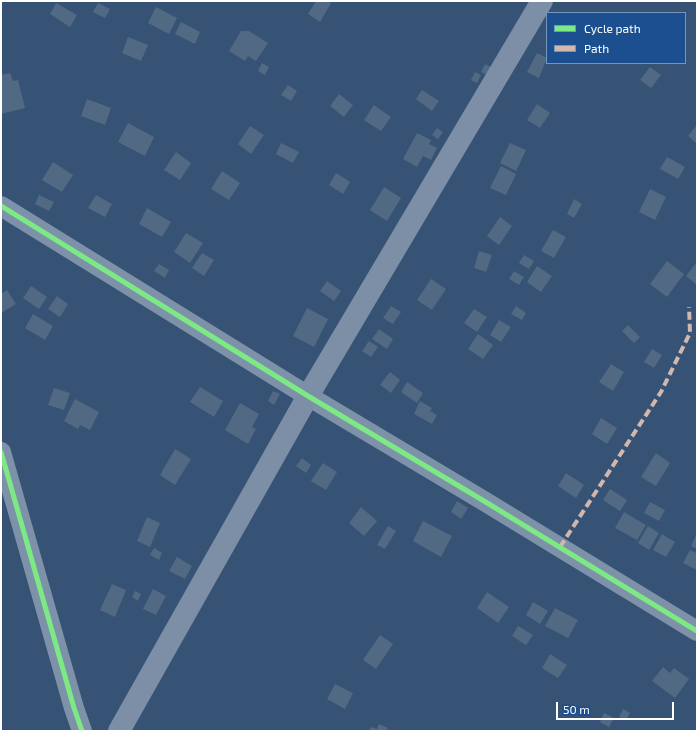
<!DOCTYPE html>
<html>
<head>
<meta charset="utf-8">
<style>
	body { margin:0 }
	#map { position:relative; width:698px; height:732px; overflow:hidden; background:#365274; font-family:"Exo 2",sans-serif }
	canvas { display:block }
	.frame { position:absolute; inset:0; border:2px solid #fff; pointer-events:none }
	.legend { position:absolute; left:546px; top:12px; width:140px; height:52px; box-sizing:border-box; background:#1b4f8f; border:1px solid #7695bc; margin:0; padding:5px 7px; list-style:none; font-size:12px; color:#fff }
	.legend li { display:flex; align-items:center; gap:8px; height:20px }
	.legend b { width:20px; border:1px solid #7695bc }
	.scale { position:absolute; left:556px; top:702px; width:118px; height:18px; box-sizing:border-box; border:2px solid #fff; border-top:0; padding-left:5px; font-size:12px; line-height:14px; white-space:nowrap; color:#fff; -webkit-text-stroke:3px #1b4f8f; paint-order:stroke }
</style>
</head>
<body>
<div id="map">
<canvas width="698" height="732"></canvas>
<div class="frame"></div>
<ul class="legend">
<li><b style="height:5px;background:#7ce984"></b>Cycle path</li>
<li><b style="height:5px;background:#d1b7ad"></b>Path</li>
</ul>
<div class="scale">50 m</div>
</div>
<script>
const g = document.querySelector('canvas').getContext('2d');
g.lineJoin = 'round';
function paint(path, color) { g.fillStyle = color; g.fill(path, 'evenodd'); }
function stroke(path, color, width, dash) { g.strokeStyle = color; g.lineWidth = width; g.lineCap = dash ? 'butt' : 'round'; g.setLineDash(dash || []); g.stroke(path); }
const building = new Path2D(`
	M316 1H327L331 3 320 22 308 14Z
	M56 3 77 15 70 27 50 14Z
	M98 3 110 9 105 18 93 12Z
	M156 7 177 18 169 34 148 23Z
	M181 22 200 32 195 44 175 34Z
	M241 31H249L268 43 256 61 248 56 245 61 229 51Z
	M128 37 148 45 141 61 122 53Z
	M537 53 547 58 539 78 527 72Z
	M262 63 269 67 265 75 258 71Z
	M485 64 491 67 487 75 481 72Z
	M650 67 661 75 651 88 640 80Z
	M475 72 481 75 477 83 471 80Z
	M10 73 13 81 18 80 25 108 1 114V75Z
	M288 85 297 91 291 101 281 95Z
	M422 90 439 101 432 111 416 99Z
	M339 94 353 105 344 117 330 106Z
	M87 99 111 108 105 125 81 116Z
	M537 104 550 113 540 128 527 120Z
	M374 105 391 117 381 131 364 120Z
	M128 123 154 137 145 156 118 142Z
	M250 126 264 135 251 154 238 144Z
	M696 126 697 127V144L688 136Z
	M437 128 443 132 438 139 432 135Z
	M417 133 431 140 429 144 437 148 431 160 423 156 417 167 403 159Z
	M281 143 299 152 293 163 276 154Z
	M510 143 526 150 516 171 500 163Z
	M176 152 191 163 180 180 164 170Z
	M667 157 685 167 678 179 660 169Z
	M53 162 73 175 62 192 42 180Z
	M501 166 516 174 506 195 490 188Z
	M222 171 240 183 229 200 211 189Z
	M336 173 350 182 343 194 329 185Z
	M384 187 401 198 387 221 370 210Z
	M650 189 666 197 655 220 639 212Z
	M39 195 54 202 49 211 35 204Z
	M96 195 112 204 105 217 88 208Z
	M574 199 582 204 574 218 567 214Z
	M147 208 171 222 162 237 139 224Z
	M500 217 512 226 499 245 487 236Z
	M553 230 566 237 554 258 541 251Z
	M186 233 203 243 190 263 174 252Z
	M479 251 492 255 486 272 474 268Z
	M202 253 214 260 204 276 192 268Z
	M524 255 534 261 529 269 519 263Z
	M667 261 684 274 667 297 650 284Z
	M696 263 697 264V285L686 276Z
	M159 264 169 270 165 278 154 271Z
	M537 266 552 276 541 292 527 282Z
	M514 271 524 277 519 285 509 279Z
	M431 279 446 289 432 310 417 300Z
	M327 281 341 291 334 301 320 291Z
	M31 286 47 297 39 309 23 298Z
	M7 290 16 304 1 313V294Z
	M57 296 68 304 60 317 48 309Z
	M391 306 401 312 393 324 383 318Z
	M516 306 526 313 522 320 511 314Z
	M307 308 328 319 314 347 293 336Z
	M474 309 487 317 477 332 464 323Z
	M33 314 53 326 45 340 25 328Z
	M499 320 511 327 501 342 490 335Z
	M628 325 640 337 634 343 622 331Z
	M379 329 393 339 387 349 372 339Z
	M478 334 493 345 483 359 468 349Z
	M369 341 378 347 371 357 362 351Z
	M652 349 662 355 654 368 644 362Z
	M611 364 624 372 613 391 599 382Z
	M390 372 400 380 391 393 380 385Z
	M407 382 423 393 417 403 401 392Z
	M200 387 223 401 214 417 190 402Z
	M54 388 70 393 64 410 48 405Z
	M273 391 280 394 274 405 268 401Z
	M75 399 99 412 90 430 80 425 78 429 64 421Z
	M420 401 432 408 430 411 437 415 432 424 414 414Z
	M240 403 259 414 252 427 256 429 248 444 225 430Z
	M601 418 617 428 607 444 592 434Z
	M175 449 191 459 175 485 160 475Z
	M656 453 670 463 656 486 641 477Z
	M302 458 311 465 306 473 296 466Z
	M323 463 337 472 326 490 311 481Z
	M566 473 584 485 576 498 558 486Z
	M610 489 627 500 620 511 603 500Z
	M457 501 468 508 461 519 451 512Z
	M650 502 665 510 659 521 644 513Z
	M361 507 377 521 364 536 349 523Z
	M624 512 646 525 637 540 615 528Z
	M147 517 160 523 150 547 137 541Z
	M423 521 452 536 441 557 413 541Z
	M388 526 396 531 385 549 377 545Z
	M648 526 659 533 649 550 638 543Z
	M697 533V549L691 546Z
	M662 534 675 542 666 557 653 550Z
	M154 548 162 553 159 560 150 555Z
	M690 550 697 553V570L683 563Z
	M177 557 192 566 185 579 169 571Z
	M112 584 126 590 115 617 100 610Z
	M153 589 166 596 156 615 143 609Z
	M135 591 141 594 138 601 132 597Z
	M487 592 509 607 498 623 477 608Z
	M533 602 548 611 540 624 526 615Z
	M555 608 578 620 568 638 545 626Z
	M518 626 533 635 526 645 512 636Z
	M380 635 393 644 376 669 363 660Z
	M550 654 567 665 558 678 542 668Z
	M663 667 670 673 674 668 689 679 675 698 652 681Z
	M335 684 353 693 345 709 327 699Z
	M623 709 630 713 626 720 619 717Z
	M604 713 614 718 609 727 600 722Z
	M379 724 388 728 386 731H369L371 727 377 729Z`);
const minor = new Path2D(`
	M1 206 308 396 484 501 697 631
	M1 452 74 708 82 731`);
const major = new Path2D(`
	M119 731 308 396 542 1`);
const quiet = new Path2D(`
	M560 547 661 392 690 333 689 307`);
const cycleway = new Path2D(`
	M1 206 308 396 484 501 697 631
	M1 452 74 708 82 731`);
paint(building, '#526984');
stroke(minor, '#7d92a8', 20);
stroke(major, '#7d8ea7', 22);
stroke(quiet, '#d1b7ad', 4, [8, 4]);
stroke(cycleway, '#7ce984', 5);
</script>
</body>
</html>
